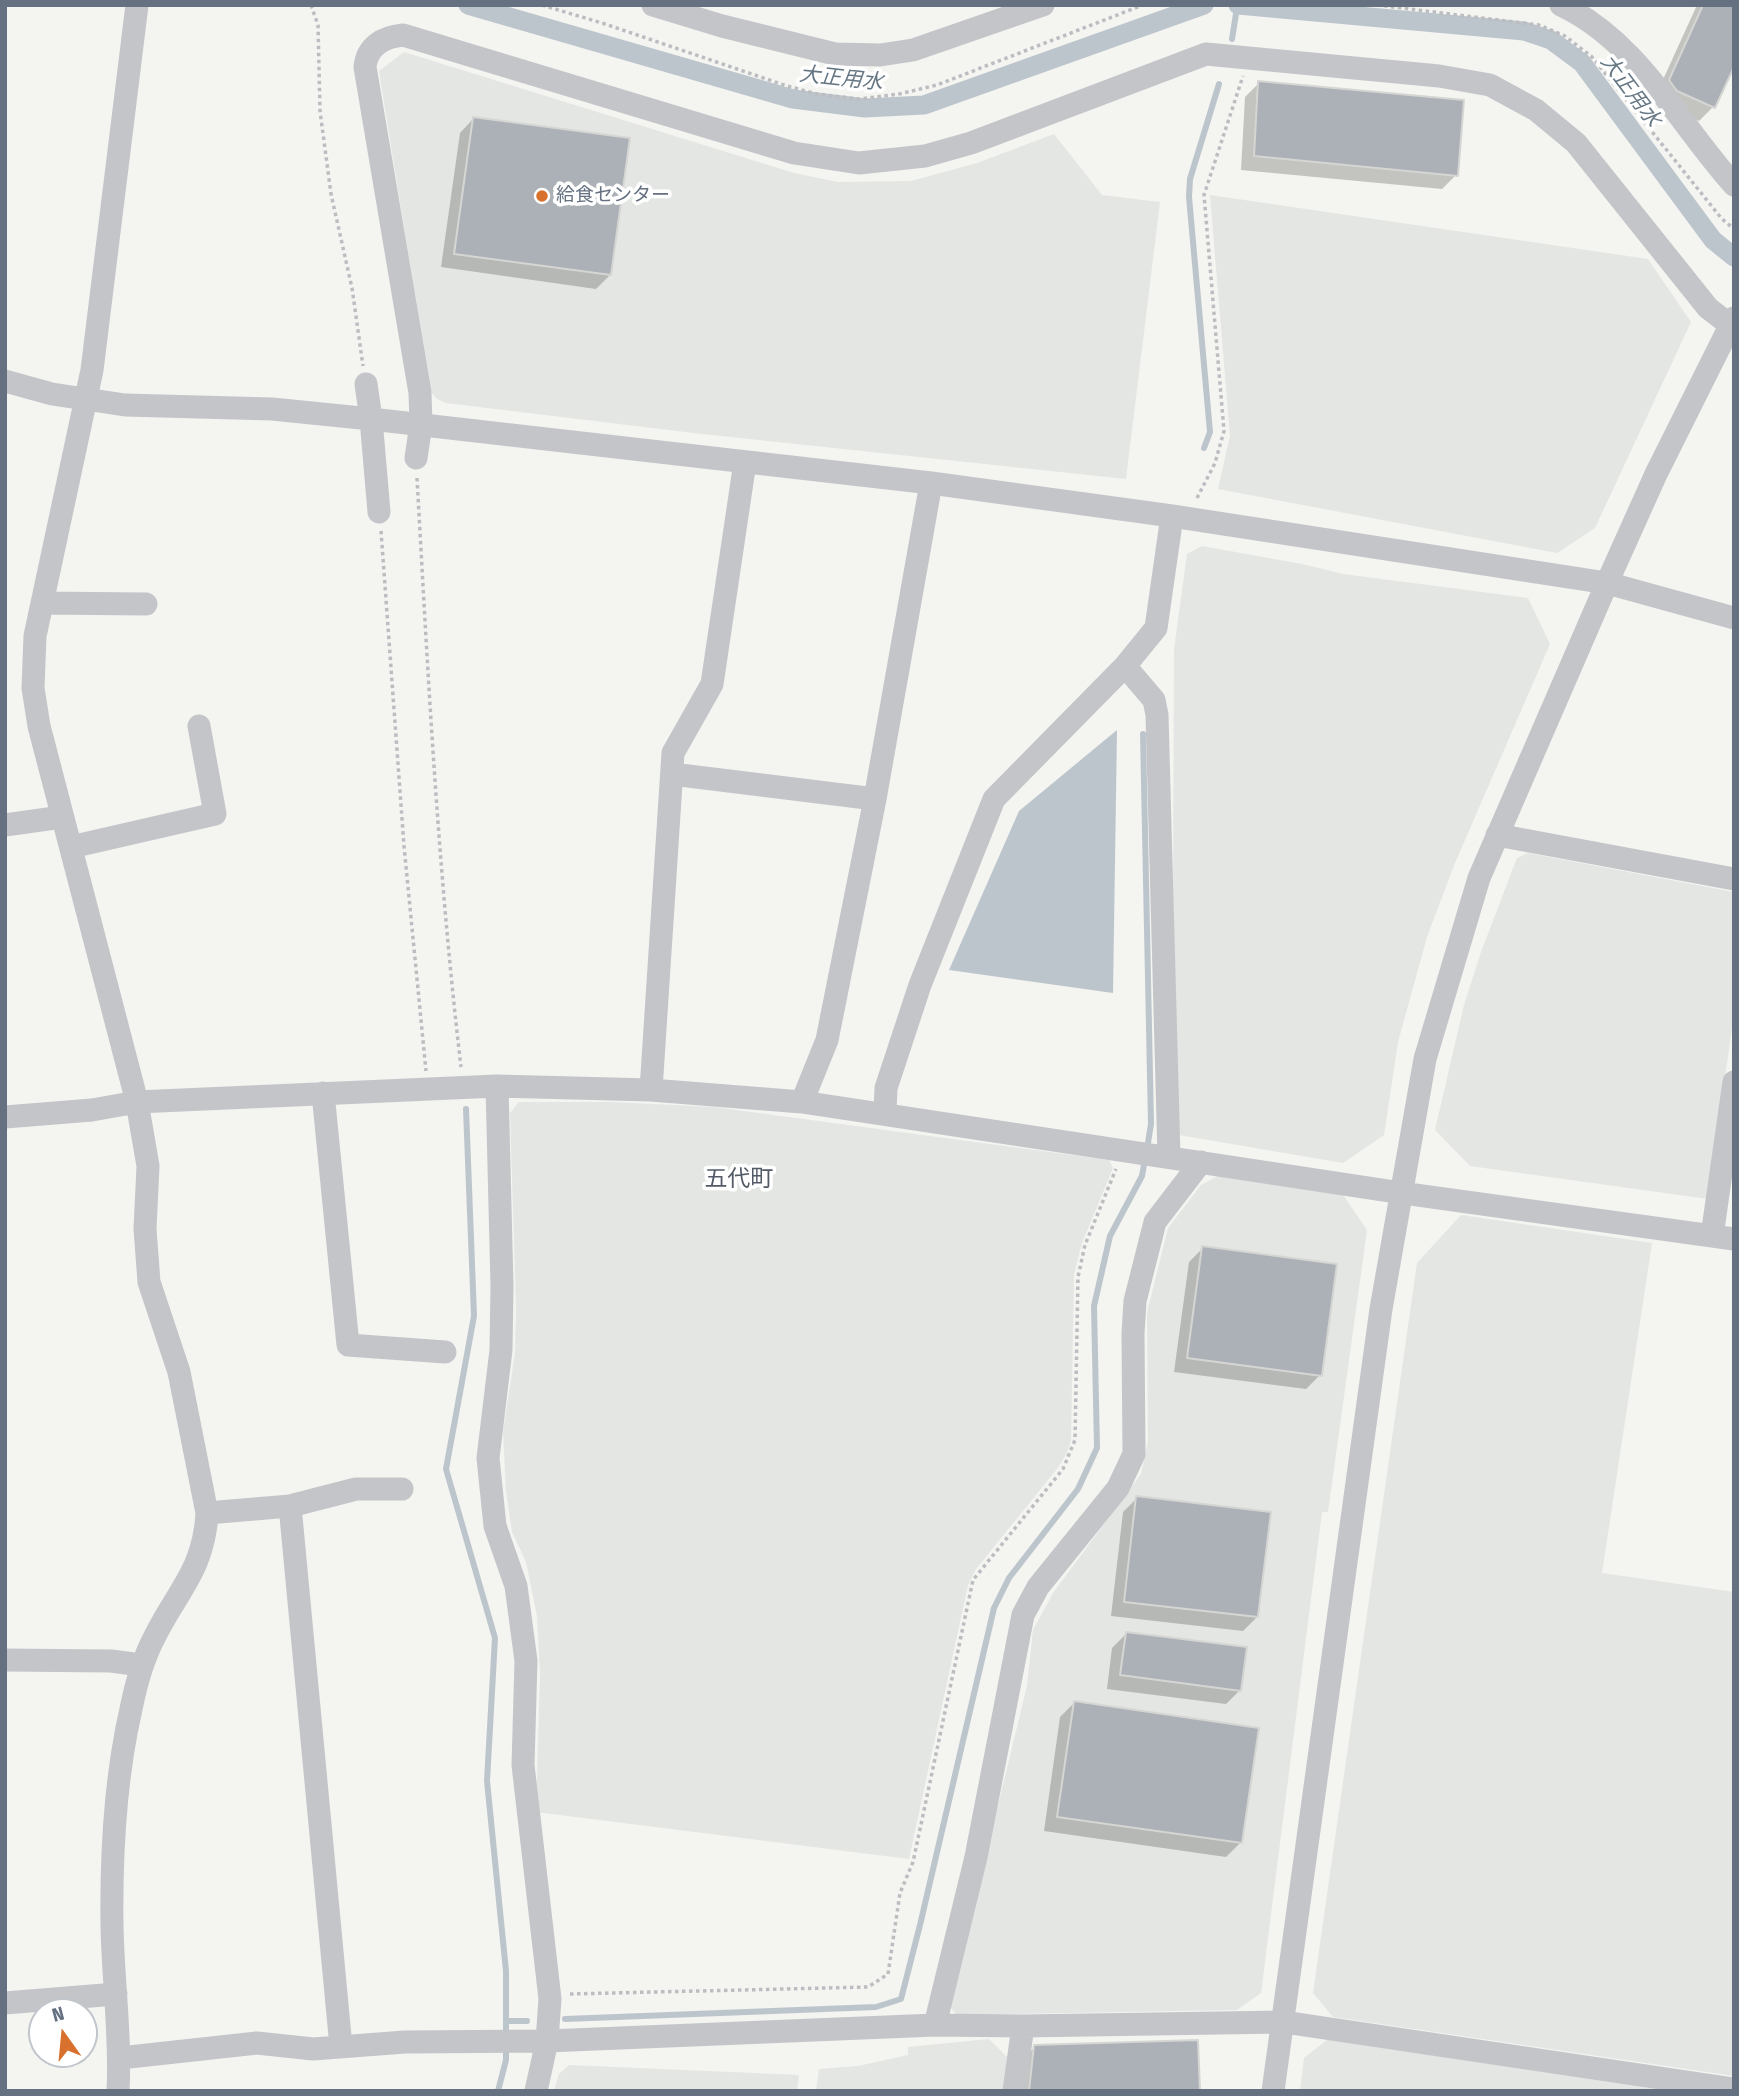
<!DOCTYPE html>
<html>
<head>
<meta charset="utf-8">
<style>
	body { margin:0 }
	#map { position:relative; width:1739px; height:2096px; overflow:hidden; background:#f4f4f1; font-family:"Fira Sans Condensed",sans-serif }
	canvas { display:block }
	.frame { position:absolute; inset:0; border:7px solid #657080; pointer-events:none }
	.north { position:absolute; left:28px; top:1998px; width:70px; height:70px; box-sizing:border-box; background:#fff; border:2px solid #c1c6cc; border-radius:50%; rotate:345deg; font-size:19px; font-weight:700; line-height:28px; text-align:center; color:#657080 }
	.north::after { content:''; display:block; margin:auto; width:24px; height:32px; background:#d8712d; clip-path:polygon(50% 0,100% 100%,50% 72%,0 100%) }
</style>
</head>
<body>
<div id="map">
<canvas width="1739" height="2096"></canvas>
<div class="frame"></div>
<div class="north">N</div>
</div>
<script>
const g = document.querySelector('canvas').getContext('2d');
g.lineJoin = 'round';
function paint(path, color) { g.fillStyle = color; g.fill(path, 'evenodd'); }
function stroke(path, color, width, dash) { g.strokeStyle = color; g.lineWidth = width; g.lineCap = dash ? 'butt' : 'round'; g.setLineDash(dash || []); g.stroke(path); }
function write(font, color, halo, rows, align = 'center') {
  g.font = font + ' "Fira Sans Condensed","Noto Sans JP",sans-serif'; g.lineWidth = 7; g.setLineDash([]); g.textBaseline = 'middle'; g.strokeStyle = halo; g.fillStyle = color; for (const [text, x, y, turn = 0] of rows) {
    g.save(); g.translate(x, y); g.rotate((+turn || 0) * Math.PI / 180); g.textAlign = isNaN(turn) ? turn : align; if (halo) g.strokeText(text, 0, 0); g.fillText(text, 0, 0); g.restore();
  }
}
const built = new Path2D(`
	M404 52 794 173 838 182 911 181 977 163 1054 134 1102 195 1160 202 1126 479 702 434 446 403 437 399 430 391 379 71Z
	M1210 195 1648 259 1691 322 1595 528 1557 553 1218 489 1230 436Z
	M1202 546 1302 564 1343 574 1528 598 1550 644 1455 863 1427 937 1398 1042 1384 1135 1343 1163 1179 1135 1173 899 1174 649 1187 554Z
	M1528 853 1734 892V1013L1708 1199 1470 1166 1435 1130 1464 1005 1481 952 1517 858Z
	M519 1102H611L714 1107 1109 1160 1113 1168 1082 1243 1074 1274 1071 1441 1066 1455 1057 1469 976 1569 968 1585 909 1859 536 1812 540 1674 537 1616 526 1562 512 1532 506 1491 503 1432 515 1353 516 1307 510 1113Z
	M1218 1176 1343 1195 1367 1230 1328 1512H1322L1261 1993 1237 2010 957 2015 949 2006 1027 1686 1033 1630 1053 1593 1141 1474 1148 1442 1147 1313 1168 1228 1201 1185Z
	M1461 1215 1652 1243 1602 1573 1734 1592V2076L1333 2017 1313 1993 1417 1263Z
	M989 2039 1009 2059 1004 2091H816L819 2069 858 2066 908 2055V2047Z
	M1328 2039 1668 2091H1300L1304 2058Z
	M569 2065 799 2075 797 2091H554L559 2074Z`);
const water = new Path2D(`
	M1117 730 1113 993 949 970 1019 811Z`);
const shadow = new Path2D(`
	M1697 5H1734L1713 107 1699 121 1663 104 1656 95Z
	M1259 83 1456 175 1442 189 1241 170 1245 97Z
	M474 118 610 275 596 289 441 267 460 133Z
	M1203 1248 1320 1375 1306 1389 1174 1372 1189 1262Z
	M1137 1498 1257 1617 1243 1631 1111 1616 1123 1512Z
	M1126 1634 1240 1690 1226 1704 1107 1689 1112 1648Z
	M1074 1703 1240 1843 1226 1857 1044 1831 1060 1717Z
	M1035 2047 1198 2091H1013L1016 2066Z`);
const stream = new Path2D(`
	M1232 39 1236 14
	M1204 448 1210 432 1189 197 1190 179 1219 84
	M1143 734 1151 1124 1147 1149
	M466 1109 474 1316 446 1469 495 1638 487 1781 506 1971V2060L498 2091
	M565 2019 876 2007 901 1999 920 1925 994 1608 1009 1578 1078 1489 1097 1448 1094 1306 1110 1236 1142 1176 1145 1159
	M506 2021H527`);
const canal = new Path2D(`
	M468 5 793 99 865 108 924 105 1204 5
	M1238 5 1524 31 1551 40 1582 63 1713 240 1734 257`);
const building = new Path2D(`
	M1703 5H1734V67L1715 108 1677 91 1669 80Z
	M1258 81 1464 100 1458 176 1254 156Z
	M473 117 630 138 611 275 454 254Z
	M1202 1246 1337 1264 1322 1376 1187 1358Z
	M1136 1496 1271 1512 1258 1617 1124 1602Z
	M1126 1632 1247 1647 1241 1691 1120 1675Z
	M1074 1701 1259 1728 1242 1843 1057 1817Z
	M1198 2040 1200 2091H1029L1034 2045Z`);
const path = new Path2D(`
	M311 5 318 25 320 111 331 194 352 288 363 366
	M542 5 605 24 787 86 817 94 859 99 899 94 937 85 1143 5
	M1377 5 1539 25 1565 36 1592 57 1722 219 1734 229
	M417 478C428 675 438 872 461 1067
	M1197 498 1215 463 1224 431 1204 195 1243 76
	M381 531 404 846 426 1071
	M570 1994 868 1987 888 1974 900 1893 913 1862 973 1580 1063 1469 1075 1440 1078 1277 1085 1245 1116 1169`);
const minor = new Path2D(`
	M653 5 722 26 835 54 880 55 913 50 1043 5
	M1561 5C1638 41 1679 124 1734 185
	M5 381 52 394 125 405 272 409 371 419 931 483 1172 516 1607 583 1734 618
	M366 384 371 419 379 512
	M416 458 421 424 420 393 365 67C367 46 383 37 403 35L794 153 859 163 925 156 971 143 1206 54 1439 76 1490 85 1536 110 1576 143 1708 308 1730 325
	M42 603 146 604
	M1125 666 1154 700 1157 715 1169 1157
	M672 774 875 799
	M5 825 62 817
	M1497 835 1734 879
	M71 847 215 814 199 726
	M497 1086 502 1286 501 1350 488 1458 495 1526 516 1586 526 1661 523 1765 550 1999 547 2041 536 2091
	M651 1090 673 753 712 684 745 462
	M323 1093 348 1345 445 1352
	M802 1102 827 1040 875 799 931 483
	M885 1113 886 1088 920 985 994 799 1125 666 1156 628 1172 516
	M5 1117 92 1110 137 1102 497 1086 651 1090 802 1102 1402 1193 1734 1239
	M1712 1236 1734 1082
	M290 1506 356 1489H402
	M207 1513 290 1506 341 2047
	M5 1660 111 1661 141 1665
	M5 2003 116 1994
	M935 2025 976 1857 1023 1615 1038 1587 1118 1488 1134 1454 1133 1334 1135 1301 1155 1222 1201 1162
	M120 2058 257 2043 313 2049 405 2042 547 2041 935 2025 1023 2026 1284 2022 1734 2089
	M118 2091C121 2036 113 1981 112 1926 111 1854 115 1779 131 1709 136 1684 142 1661 154 1638 177 1591 204 1570 207 1513L179 1372 149 1282 145 1229 148 1166 137 1102 39 726 33 688 35 636 92 370 137 5
	M1014 2091 1023 2026
	M1273 2091 1381 1309 1425 1059 1479 878 1607 583 1656 474 1734 318`);
const markers = [
	[542,196,7,"#d8712d"]
];
const poiNames = [
	["給食センター",556,196]
];
const waterNames = [
	["大正用水",841,79,6],
	["大正用水",1630,91,53]
];
const quarterNames = [
	["五代町",739,1180]
];
paint(built, '#e4e6e4');
paint(water, '#bdc5cc');
paint(shadow, '#0003');
stroke(stream, '#bdc5cc', 6);
stroke(canal, '#bdc5cc', 19);
paint(building, '#acb1b7');
stroke(building, '#d5d6d3', 2);
stroke(path, '#bcbdc0', 3.5, [3.5, 3.5]);
stroke(minor, '#c3c5c9', 23);
for (const [x, y, r, color] of markers) { const dot = new Path2D(); dot.arc(x, y, r, 0, 2 * Math.PI); g.fillStyle = color; g.fill(dot); stroke(dot, '#fff', 2.5); }
write('19px', '#657080', '#fff', poiNames, 'left');
write('italic 21px', '#667784', '#fff', waterNames);
write('23px', '#525a66', '#fff', quarterNames);
</script>
</body>
</html>
